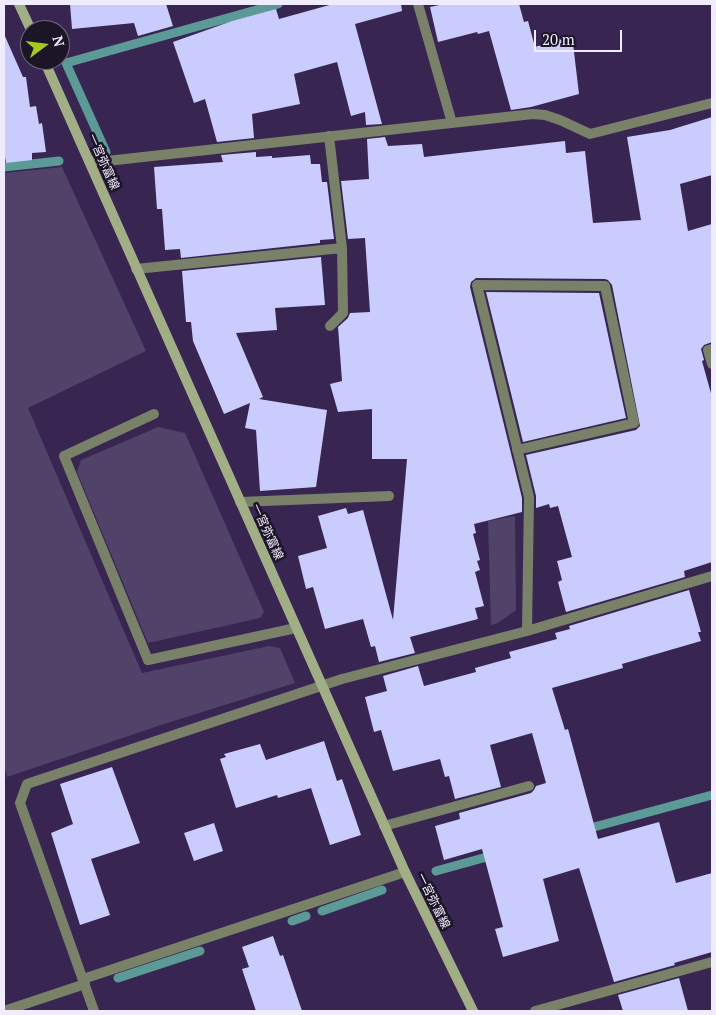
<!DOCTYPE html>
<html>
<head>
<meta charset="utf-8">
<style>
	body { margin:0 }
	#map { position:relative; width:716px; height:1015px; overflow:hidden; background:#382551; font-family:"PT Serif",serif }
	canvas { display:block }
	.frame { position:absolute; inset:0; border:5px solid #f1ecfd; pointer-events:none }
	.north { position:absolute; left:20px; top:20px; width:50px; height:50px; box-sizing:border-box; background:#1c1427; border:1px solid #716a7d; border-radius:50%; rotate:75deg; font-size:14px; font-weight:700; line-height:20px; text-align:center; color:#f1ecfd }
	.north::after { content:''; display:block; margin:auto; width:18px; height:22px; background:#a6c821; clip-path:polygon(50% 0,100% 100%,50% 72%,0 100%) }
	.scale { position:absolute; left:534px; top:30px; width:88px; height:22px; box-sizing:border-box; border:2px solid #f1ecfd; border-top:0; padding-left:6px; font-size:15px; line-height:18px; white-space:nowrap; color:#f1ecfd; -webkit-text-stroke:4px #1c1427; paint-order:stroke }
</style>
</head>
<body>
<div id="map">
<canvas width="716" height="1015"></canvas>
<div class="frame"></div>
<div class="north">N</div>
<div class="scale">20 m</div>
</div>
<script>
const g = document.querySelector('canvas').getContext('2d');
g.lineJoin = 'round';
function paint(path, color) { g.fillStyle = color; g.fill(path, 'evenodd'); }
function stroke(path, color, width, dash) { g.strokeStyle = color; g.lineWidth = width; g.lineCap = dash ? 'butt' : 'round'; g.setLineDash(dash || []); g.stroke(path); }
function write(font, color, halo, rows, align = 'center') {
  g.font = font + ' "PT Serif","Noto Sans JP",serif'; g.lineWidth = 5; g.setLineDash([]); g.textBaseline = 'middle'; g.strokeStyle = halo; g.fillStyle = color; for (const [text, x, y, turn = 0] of rows) {
    g.save(); g.translate(x, y); g.rotate((+turn || 0) * Math.PI / 180); g.textAlign = isNaN(turn) ? turn : align; if (halo) g.strokeText(text, 0, 0); g.fillText(text, 0, 0); g.restore();
  }
}
const green = new Path2D(`
	M62 167 146 351 28 408 142 673 269 646 280 648 295 683 164 724 7 777 4 766V173Z
	M158 427 185 433 264 612 260 618 148 643 77 472 81 460Z
	M515 516 516 610 498 623 491 625 488 521Z`);
const stream = new Path2D(`
	M106 152 66 63 278 4
	M4 167 59 161
	M583 830 712 795
	M436 871 494 855
	M322 911 382 890
	M292 921 306 916
	M118 978 200 951`);
const building = new Path2D(`
	M70 4H166L173 26 138 36 134 23 72 29Z
	M333 4H401L402 11 355 24 382 124 366 125 365 112 351 116 337 62 294 74 300 104 252 114 254 138 217 142 205 99 194 103 173 42 232 21 276 9 279 19Z
	M444 4H519L524 22 528 21 535 47 572 35 579 94 531 107 511 110 489 31 478 34 477 32 438 42 430 7Z
	M4 34 23 77H26L30 107 36 106 39 124 42 123 46 152 32 153V160L6 163 4 151Z
	M712 117V175L680 184 688 231 712 224V342L704 345 701 349 704 360 702 361 712 397V562L684 571 685 577 566 612 558 582 562 580 557 561 572 557 558 506 550 508 549 504 536 508V496L526 455 636 430 640 426 612 285 608 280 605 279 476 278 471 282 470 287 522 498V512L474 524 476 533 473 534 480 560 477 561 480 570 475 572 484 606 475 608 478 619 410 637 415 653 379 662 375 646 371 647 363 619 325 629 313 587 306 589 298 556 327 548 318 516 346 508 348 514 363 510 393 620 407 459H372V409L338 412 330 384 342 381 338 327 348 318 350 313 370 312 365 238 348 239 341 181 369 179 367 139 385 137 388 146 422 144 424 157 565 141 566 153 585 151 593 223 641 220 627 137 670 130Z
	M256 152V157L272 156V158L310 155 311 164H320L322 182H327L334 239 320 240V243L181 258 180 249 165 250 162 209H157L154 167 223 162 221 155Z
	M321 257 325 305 275 308 277 330 236 333 263 397 259 399 327 410 316 487 260 491 256 430 245 428 250 403 224 414 193 341 191 322H186L182 271Z
	M486 292 599 293 626 418 523 442Z
	M689 590 701 632H698L701 641 622 664 623 668 552 688 565 730 568 729 598 839 659 822 676 883 712 873V952L674 963 675 965 614 982 579 868 543 879 559 941 503 957 495 929 503 927 482 849 444 860 435 826 460 819 459 813 531 793 534 790 536 786 546 783 532 733 490 745 501 787 455 799 449 776 445 777 440 759 393 771 381 730 374 732 365 697 387 691 383 676 418 666 424 686 476 672 475 668 511 658 509 652 557 639 555 633 570 629 569 626Z
	M324 741 337 781 342 779 361 835 330 845 311 788 278 798 277 795 236 808 220 759 226 757 224 754 260 744 266 760Z
	M112 767 140 843 91 859 110 915 80 925 51 833 73 824 60 784Z
	M214 823 223 851 194 861 184 833Z
	M273 936 280 956 283 955 302 1011H256L242 969 249 967 242 947Z
	M679 978 688 1011H623L618 995Z`);
const lane = new Path2D(`
	M154 414 64 456 148 660 296 628
	M240 502 389 496
	M384 826 529 786`);
const street = new Path2D(`
	M418 4 452 123
	M329 136 342 248 343 313 330 326
	M89 161H107L533 114 545 115 560 120 590 134 712 103
	M136 269 342 248
	M712 349 708 350 712 364
	M517 450 634 423 605 286 477 285 529 497 527 631
	M83 979 405 872
	M4 1011 85 984
	M94 1011 20 803 27 784 342 679 527 631 712 576
	M535 1011 712 962`);
const secondary = new Path2D(`
	M19 4 31 30
	M44 60 405 872 473 1011`);
const streetNames = [
	["一宮弥富線",103,162,66],
	["一宮弥富線",267,532,66],
	["一宮弥富線",433,901,64]
];
paint(green, '#514269');
stroke(stream, '#5b9a97', 9);
paint(building, '#c9ccfd');
stroke(lane, '#798168', 10);
stroke(street, '#798168', 10);
stroke(secondary, '#a2af86', 10);
write('12px', '#f1ecfd', '#1c1427', streetNames);
</script>
</body>
</html>
